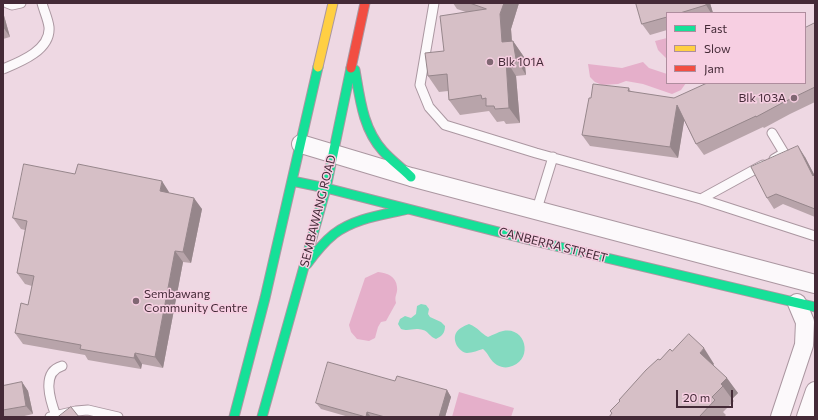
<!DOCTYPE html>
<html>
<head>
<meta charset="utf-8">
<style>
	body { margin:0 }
	#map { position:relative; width:818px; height:420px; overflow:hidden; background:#eed8e3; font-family:Commissioner,sans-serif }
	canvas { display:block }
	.frame { position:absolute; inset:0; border:4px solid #442a37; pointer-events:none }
	.legend { position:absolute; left:666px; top:12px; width:140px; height:72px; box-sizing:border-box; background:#f7cfe2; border:1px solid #af8d9e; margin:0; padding:5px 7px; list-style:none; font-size:12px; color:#442a37 }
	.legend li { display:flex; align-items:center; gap:8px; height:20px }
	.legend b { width:20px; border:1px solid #af8d9e }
	.scale { position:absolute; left:676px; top:390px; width:57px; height:18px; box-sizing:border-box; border:2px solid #442a37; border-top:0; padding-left:5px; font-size:12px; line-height:14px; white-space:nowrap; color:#442a37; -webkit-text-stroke:3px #f7cfe2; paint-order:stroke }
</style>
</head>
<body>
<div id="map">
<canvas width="818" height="420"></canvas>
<div class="frame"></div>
<ul class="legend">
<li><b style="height:5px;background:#16e098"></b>Fast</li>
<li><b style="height:5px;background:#ffcf43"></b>Slow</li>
<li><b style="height:5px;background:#f24e42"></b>Jam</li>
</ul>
<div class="scale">20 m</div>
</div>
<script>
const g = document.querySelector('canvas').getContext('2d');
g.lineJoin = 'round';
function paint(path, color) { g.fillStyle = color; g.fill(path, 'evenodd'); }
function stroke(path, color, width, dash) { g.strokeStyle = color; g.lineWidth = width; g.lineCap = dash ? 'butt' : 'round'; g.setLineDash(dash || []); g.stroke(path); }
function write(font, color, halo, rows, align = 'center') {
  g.font = font + ' Commissioner,sans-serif'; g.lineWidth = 3; g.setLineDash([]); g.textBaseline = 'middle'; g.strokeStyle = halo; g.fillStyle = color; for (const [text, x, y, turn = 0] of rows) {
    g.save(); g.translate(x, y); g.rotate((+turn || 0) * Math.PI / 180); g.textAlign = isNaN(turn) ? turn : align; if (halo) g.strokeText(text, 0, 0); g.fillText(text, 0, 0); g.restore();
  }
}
const green = new Path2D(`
	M667 38V59L658 50 655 41Z
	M643 62 649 68 667 74V83H686L681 90 672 94 643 84 626 81 618 84 602 85 595 82 590 77 588 64 622 68Z
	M378 272C387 273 396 276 397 287 398 294 394 295 396 303L386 321 381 322 378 327 375 338 369 341 357 339 351 332 349 325 365 278Z
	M459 392 514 408 511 417H452Z`);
const water = new Path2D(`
	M421 304 426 305 429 309 428 314 430 317 441 322 445 326C445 333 442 336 436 339 430 337 428 331 423 330 413 327 410 332 401 329L398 324 400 319 405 316 411 318 416 314 417 306Z
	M469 324C479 328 480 333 488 337 493 335 498 332 503 331 527 326 534 362 509 367 505 368 501 367 497 365 490 361 489 354 483 349 479 350 472 353 467 353 459 352 452 341 456 333 459 328 464 326 469 324Z`);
const lane = new Path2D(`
	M7 3 12 5 21 3
	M434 3 420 85 429 107 445 125 536 153 701 199 815 236
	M3 69C20 62 51 50 49 27 48 19 44 11 42 3
	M772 133 784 153 774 159
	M701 199 763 165
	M537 209 553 157
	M56 416C50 400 41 372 62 366
	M50 417 76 411 88 410 118 417`);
const street = new Path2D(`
	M301 144 411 177 815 284
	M780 417 804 345 805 322 797 303
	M806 417 815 391`);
const fast = new Path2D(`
	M355 70C360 99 363 129 383 151 392 161 402 168 411 177
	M292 181 326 188 526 239 815 307
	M307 264C315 253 324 242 334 234 355 218 383 215 408 209
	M234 417 265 298 318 67
	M262 417 326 188 351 68`);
const slow = new Path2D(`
	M318 67 333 3`);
const jam = new Path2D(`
	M351 68 365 3`);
const wall = new Path2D(`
	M453 3H519L511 29 512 41H513L524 57 526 75 516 76 520 123 506 124 504 121 497 122 489 111 460 115 449 100 448 91 439 92 428 76 444 51 466 12 457 9Z
	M636 3H710L713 13H667V30L650 35 642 24Z
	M3 12 10 37 3 39Z
	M815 23V102L790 114 764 128 763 127 704 155 696 144 684 120 678 158 590 146 582 135 629 88 631 92 674 98 805 83Z
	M805 157 814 175 815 174V217L783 204 774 209 767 198Z
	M169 192V193L202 209 191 263 183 262 163 368 142 364 141 369 111 364 88 360 85 355 23 344 15 333 28 305 32 286 25 284 17 273 25 230 21 229 13 218Z
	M672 351 714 364 713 365 738 393 732 399 734 401 723 412 726 415 724 417H609L612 414 610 411 620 401 619 400 660 360Z
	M395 381 447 390 451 397 445 417H349L321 409 316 403Z
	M22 382 28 391 33 414 20 417H3V386Z`);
const shadedWall = new Path2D(`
	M504 3H519L511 29 513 58 502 42 500 14Z
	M706 3H710L713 13H711L706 5Z
	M3 12 10 37 3 27Z
	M513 41 524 57 526 75 516 59Z
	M506 60 516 76 520 123 509 108Z
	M677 105 685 116 678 158 670 147Z
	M798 146 805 157 815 176H813Z
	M162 181 169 192 167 202 160 191Z
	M194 198 202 209 191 263 183 252Z
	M175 251 183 262 163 368 155 357Z
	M704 348 714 364 710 368 700 353Z
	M135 353 142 364 141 369 134 358Z
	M727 378 738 393 732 399 721 384Z
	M22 382 28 391 33 414 26 406Z
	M447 390 451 397 445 417H439Z
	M367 412 371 417H366Z`);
const building = new Path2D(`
	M470 3H504L500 14 502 42 513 41 516 59 506 60 509 108 495 109 494 106H486V98L482 99 481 95 449 100 447 74 428 76 425 53 444 51 440 16 486 9Z
	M636 3H706V5L680 13H667V17L642 24Z
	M815 23V87L782 103 756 117V116L696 144 677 105 670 147 582 135 589 98H591L593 84 629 88 628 91 674 98 707 83H805V28Z
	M798 146 813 176 815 174V209L776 194 767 198 751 167Z
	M24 164 75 174 78 164 162 181 160 191 194 198 183 252 175 251 155 357 135 353 134 358 103 353 80 349 81 345 15 333 21 303 28 305 34 276 17 273 27 221 13 218Z
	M689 334 704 348 700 353 727 378 721 384 723 386 712 397 715 400 699 417H609L612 413 610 411 620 401 619 400 646 370 658 359 660 360 670 349 672 351Z
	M328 362 395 381 397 376 447 390 439 417H385L367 412 366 417 316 403Z
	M22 382 26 406 3 410V386Z
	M71 407 79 417H58Z`);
const markers = [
	[490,62,4,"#806773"],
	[794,98,4,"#806773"],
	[136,301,4,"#806773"]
];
const poiNames = [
	["Blk 101A",498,62],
	["Blk 103A",786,98,"right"],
	["Sembawang",144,294],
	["Community Centre",144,308]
];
const streetNames = [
	["SEMBAWANG ROAD",318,211,-76],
	["CANBERRA STREET",553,245,14]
];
paint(green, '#e5afca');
paint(water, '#84dac0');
stroke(lane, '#ab97a1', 11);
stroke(street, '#ab97a1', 20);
stroke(fast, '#ab97a1', 11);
stroke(slow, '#ab97a1', 11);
stroke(jam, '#ab97a1', 11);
stroke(lane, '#fcf9fb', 9);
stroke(street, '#fcf9fb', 18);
stroke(fast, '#16e098', 9);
stroke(slow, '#ffcf43', 9);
stroke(jam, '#f24e42', 9);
paint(wall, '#b8a4aa');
paint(shadedWall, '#96868b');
paint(building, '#d6bfc6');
stroke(building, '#96868b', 1);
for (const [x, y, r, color] of markers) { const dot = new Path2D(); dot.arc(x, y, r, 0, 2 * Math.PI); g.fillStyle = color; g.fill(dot); stroke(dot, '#f7cfe2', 1.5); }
write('12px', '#442a37', '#f7cfe2', poiNames, 'left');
write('12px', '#442a37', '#f7cfe2', streetNames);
</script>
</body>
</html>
